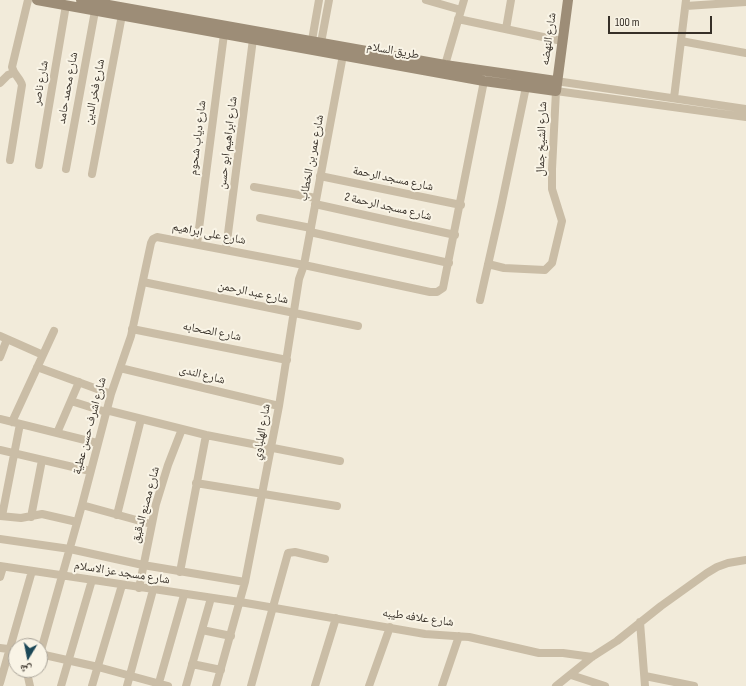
<!DOCTYPE html>
<html>
<head>
<meta charset="utf-8">
<style>
	body { margin:0 }
	#map { position:relative; width:746px; height:686px; overflow:hidden; background:#f2ebda; font-family:"Sofia Sans Condensed","Noto Naskh Arabic",sans-serif }
	canvas { display:block }
	.north { position:absolute; left:8px; top:638px; width:40px; height:40px; box-sizing:border-box; background:#f9f4e6; border:1px solid #aba59a; border-radius:50%; rotate:190deg; font-size:11px; font-weight:700; line-height:16px; text-align:center; color:#362f27 }
	.north::after { content:''; display:block; margin:auto; width:14px; height:18px; background:#1c4857; clip-path:polygon(50% 0,100% 100%,50% 72%,0 100%) }
	.scale { position:absolute; left:608px; top:16px; width:104px; height:18px; box-sizing:border-box; border:2px solid #362f27; border-top:0; padding-left:5px; font-size:12px; line-height:14px; white-space:nowrap; color:#362f27; -webkit-text-stroke:3px #f9f4e6; paint-order:stroke }
</style>
</head>
<body>
<div id="map">
<canvas width="746" height="686"></canvas>
<div class="north">ش</div>
<div class="scale">100 m</div>
</div>
<script>
const g = document.querySelector('canvas').getContext('2d');
g.lineJoin = 'round';
function stroke(path, color, width, dash) { g.strokeStyle = color; g.lineWidth = width; g.lineCap = dash ? 'butt' : 'round'; g.setLineDash(dash || []); g.stroke(path); }
function write(font, color, halo, rows, align = 'center') {
  g.font = font + ' "Sofia Sans Condensed","Noto Naskh Arabic",sans-serif'; g.lineWidth = 4; g.setLineDash([]); g.textBaseline = 'middle'; g.strokeStyle = halo; g.fillStyle = color; for (const [text, x, y, turn = 0] of rows) {
    g.save(); g.translate(x, y); g.rotate((+turn || 0) * Math.PI / 180); g.textAlign = isNaN(turn) ? turn : align; if (halo) g.strokeText(text, 0, 0); g.fillText(text, 0, 0); g.restore();
  }
}
const street = new Path2D(`
	M426 0 461 10
	M686 6 746 2
	M458 19 562 41
	M506 29 511 0
	M681 41 746 53
	M311 46 319 0
	M320 48 329 0
	M445 65 464 0
	M556 81 746 109
	M0 83 8 75 13 73
	M674 98 686 0
	M10 160 22 85C20 78 14 75 12 67L28 0
	M39 165 66 5
	M66 169 95 11
	M92 174 122 15
	M320 176 461 205
	M254 187 316 198
	M315 204 455 235
	M260 218 311 228
	M310 232 449 263
	M197 244 224 34
	M226 249 253 39
	M488 264 504 268 545 270 552 263 562 221 552 189V169L556 91 746 117
	M143 282 358 326
	M480 300 501 207 526 87
	M132 329 287 360
	M0 336 43 355
	M0 357 7 339
	M37 367 111 394
	M120 368 279 406
	M71 401 106 412
	M106 410 206 435 340 461
	M0 419 97 443
	M12 422 54 331
	M57 433 79 382
	M0 450 90 471
	M196 483 337 506
	M82 505 151 524
	M117 515 141 419
	M0 516 21 518 42 514 77 522
	M2 516 20 424
	M31 517 42 460
	M0 539 70 549 143 565 245 582
	M0 566 240 602 425 634 469 637 539 653H563L592 657
	M180 572 206 435
	M0 577 3 567
	M139 588 156 504 168 465 182 429
	M640 622 645 686
	M202 630 231 636
	M0 648 16 650
	M40 654 82 505 111 394 131 336 151 243 153 239 157 237 304 265 430 292H437L443 288 484 81
	M40 654 98 667 168 686
	M192 664 221 670
	M29 670 28 677 30 686
	M571 675 605 686
	M645 676 694 686
	M0 683 32 571
	M61 686 92 580
	M92 686 122 585
	M127 686 153 590
	M158 686 184 595
	M186 686 211 598
	M216 686 245 582 279 406 299 279 304 265 343 55
	M251 686 288 553 295 552 325 559
	M315 686 336 618
	M369 686 390 627
	M442 686 459 636
	M556 686 592 657 617 641 661 606 707 573 717 567 728 563 746 560`);
const secondary = new Path2D(`
	M37 0 484 81 556 91 568 0
	M81 0 445 65 556 81`);
const streetNames = [
	["شارع النهضه",549,39,-82],
	["طريق السلام",393,51,10],
	["شارع ناصر",41,83,-80],
	["شارع محمد حامد",68,88,-80],
	["شارع فخر الدين",95,92,-79],
	["شارع دياب شحوم",198,138,-83],
	["شارع الشيخ جمال",542,139,-88],
	["شارع ابراهيم ابو حسن",228,143,-83],
	["شارع عمر بن الخطاب",312,158,-79],
	["شارع مسجد الرحمة",393,179,12],
	["شارع مسجد الرحمة 2",388,207,13],
	["شارع على ابراهيم",209,234,11],
	["شارع عبد الرحمن",253,293,12],
	["شارع الصحابه",212,332,11],
	["شارع الندى",202,375,14],
	["شارع اشرف حسن عطية",90,426,-75],
	["شارع الهلباوي",262,432,-80],
	["شارع مصنع الدقيق",146,505,-75],
	["شارع مسجد عز الاسلام",122,573,9],
	["شارع علافه طيبه",418,618,8]
];
stroke(street, '#cabda6', 8);
stroke(secondary, '#9d8d77', 10);
write('12px', '#362f27', '#f9f4e6', streetNames);
</script>
</body>
</html>
